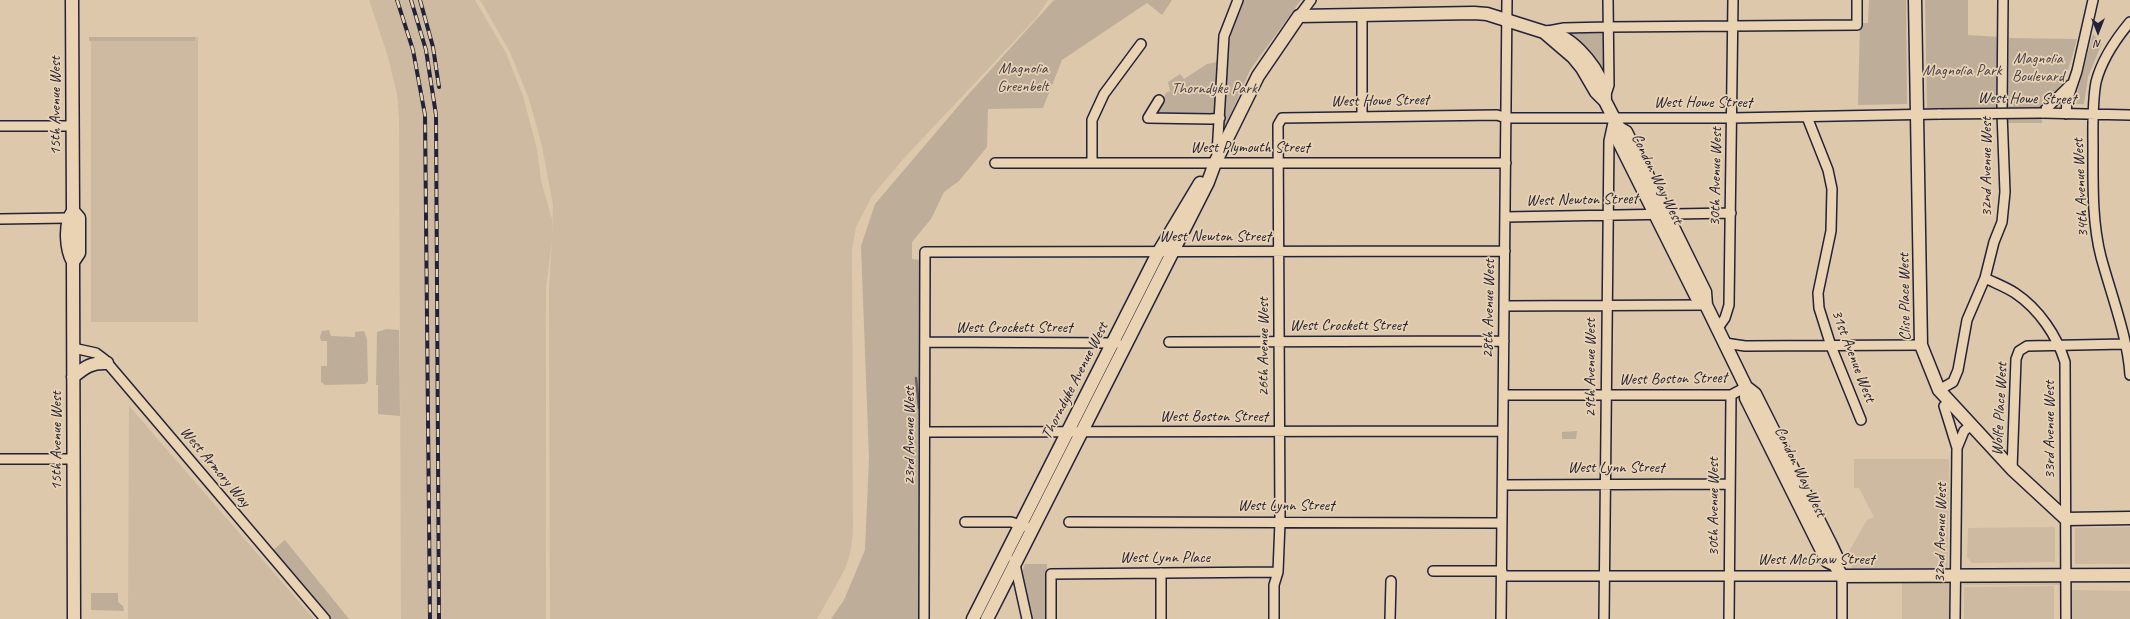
<!DOCTYPE html>
<html>
<head>
<meta charset="utf-8">
<style>
	body { margin:0 }
	#map { position:relative; width:2130px; height:619px; overflow:hidden; background:#ddc8ab; font-family:Caveat,sans-serif }
	canvas { display:block }
	.north { position:absolute; left:2078px; top:12px; width:40px; height:40px; -webkit-text-stroke:3px #e9d3b2; paint-order:stroke; rotate:180deg; font-size:11px; font-weight:700; line-height:16px; text-align:center; color:#22223b }
	.north::after { content:''; display:block; margin:auto; width:14px; height:18px; background:#22223b; clip-path:polygon(50% 0,100% 100%,50% 72%,0 100%) }
</style>
</head>
<body>
<div id="map">
<canvas width="2130" height="619"></canvas>
<div class="north">N</div>
</div>
<script>
const g = document.querySelector('canvas').getContext('2d');
g.lineJoin = 'round';
function paint(path, color) { g.fillStyle = color; g.fill(path, 'evenodd'); }
function stroke(path, color, width, dash) { g.strokeStyle = color; g.lineWidth = width; g.lineCap = dash ? 'butt' : 'round'; g.setLineDash(dash || []); g.stroke(path); }
function write(font, color, halo, rows, align = 'center') {
  g.font = font + ' Caveat,sans-serif'; g.lineWidth = 3.5; g.setLineDash([]); g.textBaseline = 'middle'; g.strokeStyle = halo; g.fillStyle = color; for (const [text, x, y, turn = 0] of rows) {
    g.save(); g.translate(x, y); g.rotate((+turn || 0) * Math.PI / 180); g.textAlign = isNaN(turn) ? turn : align; if (halo) g.strokeText(text, 0, 0); g.fillText(text, 0, 0); g.restore();
  }
}
const built = new Path2D(`
	M369 0H475L506 53 523 96 537 149 541 181 552 219V237L553 205 542 146 529 99 510 52 480 0H1048L1036 18 905 157 872 196 856 227 852 250 853 533 850 554 845 569 817 619H550L549 289 552 240 546 288V619H401L399 117 397 94 388 57Z
	M91 37H198V322H91Z
	M129 406 314 619H128Z
	M1854 459H1949L1948 569H1852V560L1847 555 1867 520 1874 517 1859 488H1854Z
	M2055 527V562L1972 563 1967 557 1968 528Z
	M2130 527V564H2075V528Z
	M1964 570H2060V585H1964Z
	M1902 583H1950V619H1902Z
	M2054 586V619H1964V587Z
	M2072 590 2130 591V619H2072Z`);
const green = new Path2D(`
	M1054 0H1172L1162 15 1147 3 1062 60 1043 108 988 109 987 147 959 181 944 192 931 219 912 242V259L921 260 919 619H831L844 600 865 550 869 458 861 246 875 204 966 97Z
	M1243 0H1301L1250 70 1224 130 1225 115H1156L1166 93 1170 91 1168 82 1180 74 1184 79 1207 64 1227 60 1232 27Z
	M1869 0H1906L1907 104 1858 105 1860 23H1868Z
	M1925 0H1968V35L1999 37 1998 107 1927 109Z
	M1603 32 1604 73 1585 47 1568 33Z
	M2093 34 2102 43 2088 77 2084 104H2074Z
	M89 37H195V41H89Z
	M2009 38 2077 39C2068 72 2067 82 2042 107V123H2008Z
	M386 329 399 330 400 416 378 414V385H376L377 332Z
	M329 330 331 336 355 337V332L364 331 367 339 368 381 365 384 325 385 321 382V366H327V341H321L320 337 322 331Z
	M1577 431 1576 439H1562V432Z
	M285 540 349 619H331L272 551Z
	M1025 564H1047L1046 619H1031L1022 572Z
	M91 593H118V602L123 606 124 611 91 610Z`);
const stream = new Path2D(`
	M916 378 919 408`);
const minor = new Path2D(`
	M1362 14V117
	M1299 16 1311 0
	M2130 22C2115 40 2102 59 2096 82 2092 104 2093 127 2093 149 2093 185 2092 222 2101 257 2111 294 2128 338 2130 375
	M1548 31 1564 28 1608 27 1857 25V0
	M1606 94 1609 85 1608 0
	M2042 113 2130 115
	M2042 113 2070 85
	M2066 114 2067 101 2077 71 2093 0
	M1807 117 1828 170 1832 189 1831 231 1818 293 1819 308 1831 346 1861 420
	M1148 118 1211 119 1220 118
	M1148 118 1159 100
	M0 126H72
	M1217 154 1224 36 1238 0
	M995 163H1506
	M1092 163V120L1104 94 1141 44
	M1505 217 1731 213
	M0 219 68 218
	M1985 278C1995 283 2006 287 2015 293 2039 309 2057 336 2065 362L2066 619
	M1504 306 1706 305
	M1718 328 1725 318 1729 305 1733 0
	M925 342 1117 343
	M1169 342 1504 341
	M1725 343 1745 346 1921 345
	M73 348 96 353 104 359 325 619
	M1939 390 1953 382 1958 370 1967 320 1985 278 1994 242 2002 222 2005 192 2002 113 2003 0
	M1504 395H1731L1746 387
	M1944 406 1957 448 1955 619
	M925 432 1503 431
	M1957 448 1964 431 1971 425
	M0 459H73
	M2012 469 2016 359 2019 351 2027 346 2125 344
	M1503 485 1729 484
	M965 522H1011L1027 527
	M1069 522 1502 523
	M1014 560 1027 619
	M1433 571H1502
	M1502 576H1842V619
	M924 619 925 252 1505 251
	M1051 619V574L1278 572
	M1161 619V573
	M1274 619V585L1278 572 1280 522 1278 125 1282 118 1497 115 1506 118H1732L1940 114
	M1390 619 1391 581
	M1501 619 1507 0
	M1604 619 1609 141 1614 118
	M1729 619 1731 395`);
const major = new Path2D(`
	M72 0 73 211C64 224 66 249 73 262L74 619
	M1915 0 1921 345 1939 390 2012 469 2066 519 2130 518
	M1545 33 1573 57 1582 68 1596 92 1605 101 1619 128 1626 132 1705 292 1706 305 1746 387 1755 394 1831 545 1837 558 1835 565
	M1619 128 1617 138 1696 296 1706 305
	M73 211 79 218V253L73 262
	M73 377C85 367 92 362 107 363
	M1746 387V398L1827 561 1835 565 1842 576 2130 575
	M973 619 1158 253 1200 183
	M987 619 1208 182 1215 163 1258 76 1299 16 1474 13 1487 14 1544 32C1569 32 1595 64 1603 86 1605 90 1605 96 1605 101`);
const rail = new Path2D(`
	M397 0 413 50 425 115 430 619
	M411 0 426 50 436 115 439 619
	M420 0 433 47 439 87`);
const minorBridge = new Path2D(`
	M1940 114 2042 113`);
const parkNames = [
	["Magnolia",2038,59],
	["Boulevard",2038,77],
	["Magnolia",1023,69],
	["Greenbelt",1023,87],
	["Magnolia Park",1962,71],
	["Thorndyke Park",1214,89]
];
const streetNames = [
	["West Howe Street",2027,99,1],
	["West Howe Street",1380,101,-1],
	["West Howe Street",1703,103],
	["15th Avenue West",56,106,-90],
	["West Plymouth Street",1250,148],
	["32nd Avenue West",1987,167,-90],
	["30th Avenue West",1716,177,-89],
	["Condon Way West",1657,179,64],
	["34th Avenue West",2081,188,-93],
	["West Newton Street",1582,200,-1],
	["West Newton Street",1215,237],
	["Clise Place West",1905,297,-91],
	["28th Avenue West",1489,309,-89],
	["West Crockett Street",1348,326],
	["West Crockett Street",1014,328],
	["26th Avenue West",1264,347,-90],
	["31st Avenue West",1853,356,69],
	["29th Avenue West",1591,368,-90],
	["West Boston Street",1673,379,-1],
	["Thorndyke Avenue West",1075,381,-63],
	["Wolfe Place West",2000,409,-87],
	["West Boston Street",1214,417],
	["33rd Avenue West",2050,430,-90],
	["23rd Avenue West",910,436,-90],
	["15th Avenue West",57,441,-90],
	["West Armory Way",215,467,50],
	["West Lynn Street",1616,468],
	["Condon Way West",1800,472,64],
	["West Lynn Street",1286,506],
	["30th Avenue West",1714,507,-90],
	["32nd Avenue West",1941,533,-89],
	["West Lynn Place",1165,558],
	["West McGraw Street",1816,560]
];
paint(built, '#cdbaa1');
paint(green, '#bead98');
stroke(stream, '#696166', 2.5);
stroke(minor, '#22223b', 12);
stroke(major, '#22223b', 15);
stroke(minor, '#e9d3b2', 9);
stroke(major, '#e9d3b2', 12);
stroke(rail, '#22223b', 4);
stroke(rail, '#e9d3b2', 2.5, [8]);
stroke(minorBridge, '#22223b', 12, []);
stroke(minorBridge, '#e9d3b2', 9);
write('16px', '#413e4e', '#e9d3b2', parkNames);
write('16px', '#22223b', '#e9d3b2', streetNames);
</script>
</body>
</html>
